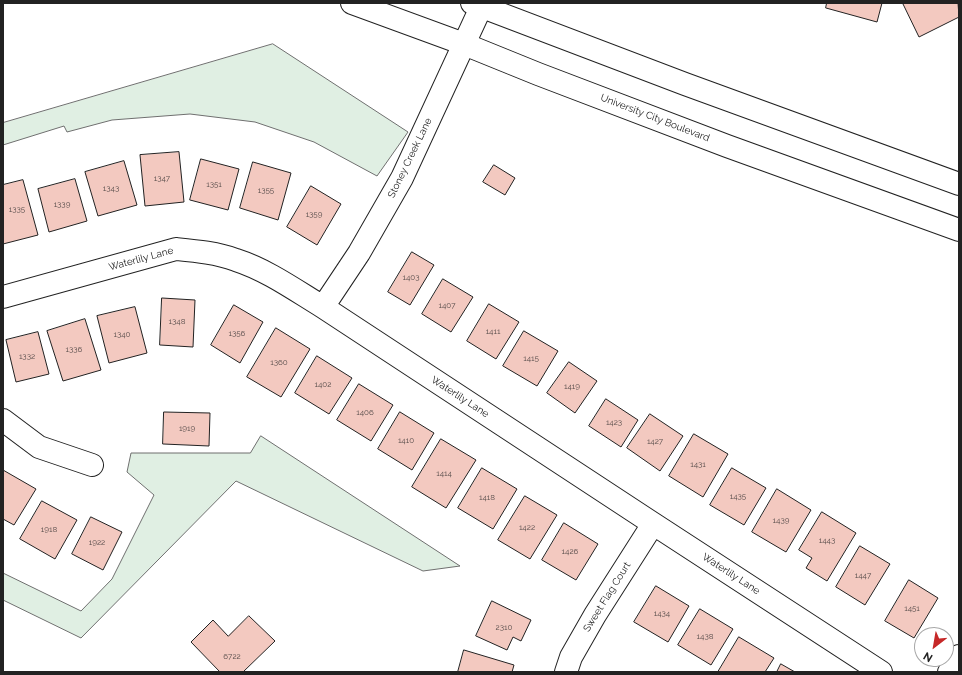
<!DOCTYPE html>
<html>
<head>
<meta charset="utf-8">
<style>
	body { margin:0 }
	#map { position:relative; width:962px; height:675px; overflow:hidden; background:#fff; font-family:Raleway,sans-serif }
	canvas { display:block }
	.frame { position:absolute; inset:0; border:4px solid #222; pointer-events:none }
	.north { position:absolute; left:914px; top:627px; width:40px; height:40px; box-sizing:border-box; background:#fff; border:1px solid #a7a7a7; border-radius:50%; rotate:211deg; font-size:11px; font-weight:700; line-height:16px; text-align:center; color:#222 }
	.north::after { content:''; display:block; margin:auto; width:14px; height:18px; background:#c62828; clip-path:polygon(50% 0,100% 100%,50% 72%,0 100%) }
</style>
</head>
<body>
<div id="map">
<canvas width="962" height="675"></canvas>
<div class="frame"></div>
<div class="north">N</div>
</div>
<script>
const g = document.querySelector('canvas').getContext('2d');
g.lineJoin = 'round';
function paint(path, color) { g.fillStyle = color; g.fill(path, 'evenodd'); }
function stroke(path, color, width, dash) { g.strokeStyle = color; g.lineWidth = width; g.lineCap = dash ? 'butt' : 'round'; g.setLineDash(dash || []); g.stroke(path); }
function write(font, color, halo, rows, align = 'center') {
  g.font = font + ' Raleway,sans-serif'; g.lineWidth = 3; g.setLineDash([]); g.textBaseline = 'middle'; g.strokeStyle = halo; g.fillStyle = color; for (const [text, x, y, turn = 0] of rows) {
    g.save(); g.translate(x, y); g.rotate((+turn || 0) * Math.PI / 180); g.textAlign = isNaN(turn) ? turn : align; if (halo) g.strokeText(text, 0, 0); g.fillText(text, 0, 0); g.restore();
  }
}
const green = new Path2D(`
	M273 44 408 132 377 176 314 142 255 122 190 114 112 120 67 132 64 126 3 145V123Z
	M261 436 460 566 423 571 236 481 81 638 3 600V573L81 611 112 579 154 495 127 472 131 453H250Z`);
const building = new Path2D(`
	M827 3H882L877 22 826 8Z
	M905 3H958L959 17 919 37 903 4Z
	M179 152 184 202 145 206 140 155Z
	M201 159 239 169 228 210 190 200Z
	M124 161 137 205 98 216 85 172Z
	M253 162 291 173 278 220 240 208Z
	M494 165 515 178 505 195 483 182Z
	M75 179 87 221 49 232 38 189Z
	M23 180 38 235 3 244V185Z
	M311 186 341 204 317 245 287 227Z
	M412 252 434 265 410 305 388 292Z
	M443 279 473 297 451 332 422 314Z
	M162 298 195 300 193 347 160 345Z
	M489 304 519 322 496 359 467 341Z
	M234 305 263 322 240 363 211 345Z
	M135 307 147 353 109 363 97 316Z
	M85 319 101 370 63 381 47 331Z
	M276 328 310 349 281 397 247 377Z
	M524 331 558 351 537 386 503 366Z
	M38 332 49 374 16 382 6 340Z
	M317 356 352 378 329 414 295 393Z
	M569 362 597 381 575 413 547 393Z
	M359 384 393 405 371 441 337 420Z
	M606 399 638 420 621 447 589 426Z
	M164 412 210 413 209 446 163 444Z
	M400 412 434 433 412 470 378 449Z
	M650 414 683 436 660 471 627 448Z
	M694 434 728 454 703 497 669 476Z
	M441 439 476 460 446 508 412 487Z
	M482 468 517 489 493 529 458 508Z
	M732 468 766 488 744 525 710 505Z
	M3 470 36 489 14 525 3 519Z
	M777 489 811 510 786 552 752 532Z
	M525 496 557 515 530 559 498 540Z
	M42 501 77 520 55 559 20 539Z
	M822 512 856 533 827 581 806 568 812 558 799 550Z
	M91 517 122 532 103 570 72 554Z
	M564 523 598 544 576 580 542 560Z
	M860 546 890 564 865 605 836 587Z
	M909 580 938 598 914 638 885 621Z
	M656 586 689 606 668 642 634 622Z
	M492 601 531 620 521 641 513 637 507 650 476 636Z
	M700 609 733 629 711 665 678 645Z
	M249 616 275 641 243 672H220L191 642 213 620 228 636Z
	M739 637 774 658 765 672H718Z
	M464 650 514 665 512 672H458Z
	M781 664 795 672H777Z`);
const minor = new Path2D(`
	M3 297 176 249C196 251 217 253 236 260 267 270 295 290 323 307L649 521 881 672
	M323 307 359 253 402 178 483 3
	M3 420 39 447 92 465
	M566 672 571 657 595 615 653 524
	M949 672 959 656`);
const major = new Path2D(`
	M352 3 464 44 538 74 727 146 959 230
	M472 3 685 84 959 184`);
const numberNames = [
	["1347",162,179],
	["1351",214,185],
	["1343",111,189],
	["1355",266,191],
	["1339",62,205],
	["1335",17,210],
	["1359",314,215],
	["1403",411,278],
	["1407",447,306],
	["1348",177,322],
	["1411",493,332],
	["1356",237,334],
	["1340",122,335],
	["1336",74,350],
	["1332",27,357],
	["1415",531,359],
	["1360",279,363],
	["1402",323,385],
	["1419",572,387],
	["1406",365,413],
	["1423",614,423],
	["1919",187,429],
	["1410",406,441],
	["1427",655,442],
	["1431",698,465],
	["1414",444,474],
	["1435",738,497],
	["1418",487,498],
	["1439",781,521],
	["1422",527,528],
	["1918",49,530],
	["1443",827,541],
	["1922",97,543],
	["1426",570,552],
	["1447",863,576],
	["1451",912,609],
	["1434",662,614],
	["2310",504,628],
	["1438",705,637],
	["6722",232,657]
];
const streetNames = [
	["University City Boulevard",655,118,21],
	["Stoney Creek Lane",410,158,-64],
	["Waterlily Lane",141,259,-15],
	["Waterlily Lane",460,397,33],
	["Waterlily Lane",731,574,33],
	["Sweet Flag Court",607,597,-58]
];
paint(green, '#e0efe3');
stroke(green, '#6f6f6f', 1);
paint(building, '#f3c9c0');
stroke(building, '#222', 1);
stroke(minor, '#222', 24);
stroke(major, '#222', 24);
stroke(minor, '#fff', 22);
stroke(major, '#fff', 22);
write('8px', '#564c4a', null, numberNames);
write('10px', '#222', '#fff', streetNames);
</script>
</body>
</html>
